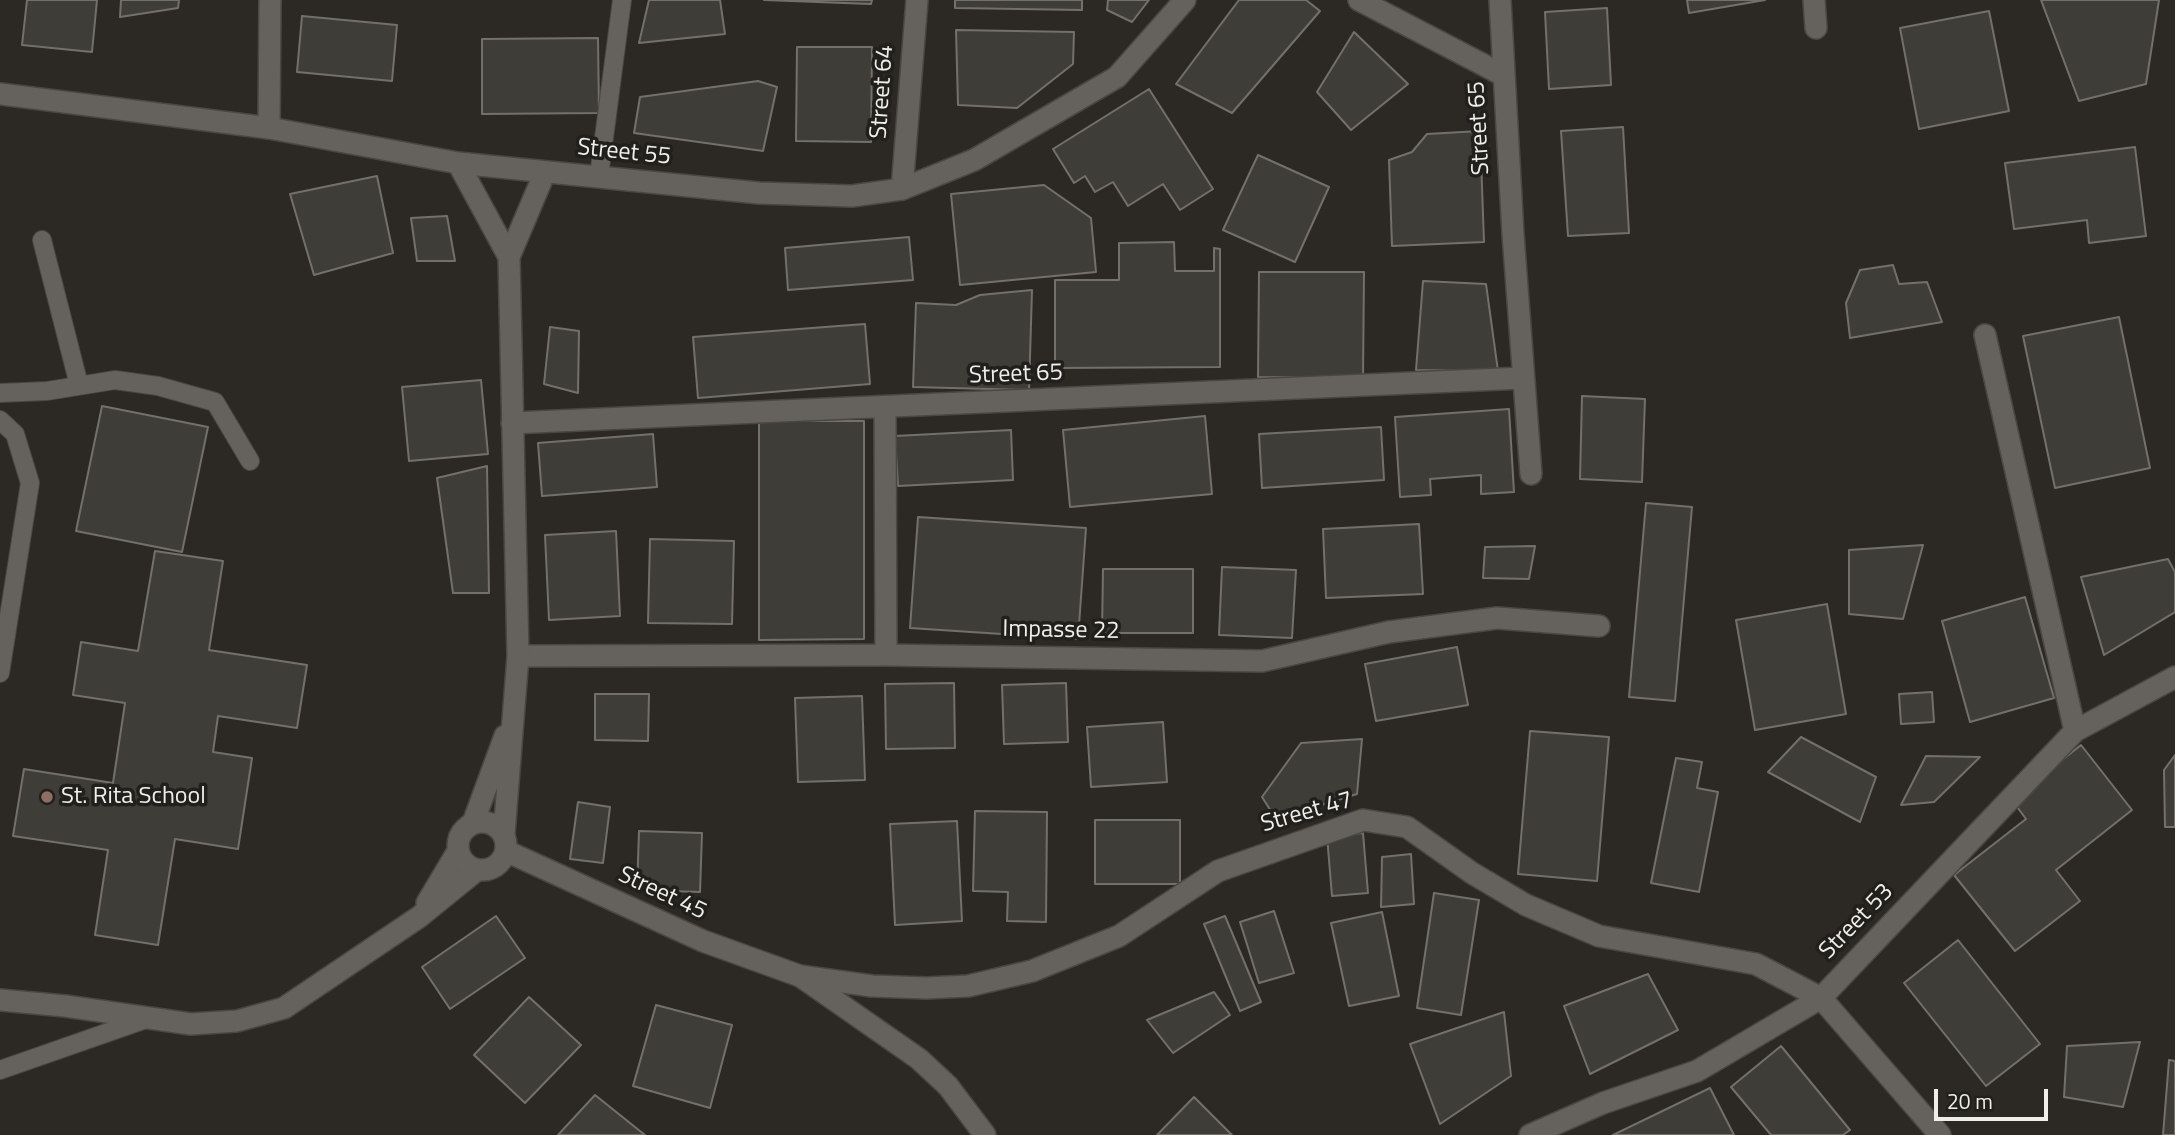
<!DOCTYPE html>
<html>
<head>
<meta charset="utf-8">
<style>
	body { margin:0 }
	#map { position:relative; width:2175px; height:1135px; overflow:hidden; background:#2c2925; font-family:"Titillium Web",sans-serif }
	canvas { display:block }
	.scale { position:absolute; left:1934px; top:1089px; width:114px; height:32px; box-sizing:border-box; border:4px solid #efeeeb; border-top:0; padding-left:9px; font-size:21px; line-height:24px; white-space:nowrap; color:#efeeeb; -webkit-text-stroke:5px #22201c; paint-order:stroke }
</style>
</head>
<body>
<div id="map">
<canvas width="2175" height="1135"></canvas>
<div class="scale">20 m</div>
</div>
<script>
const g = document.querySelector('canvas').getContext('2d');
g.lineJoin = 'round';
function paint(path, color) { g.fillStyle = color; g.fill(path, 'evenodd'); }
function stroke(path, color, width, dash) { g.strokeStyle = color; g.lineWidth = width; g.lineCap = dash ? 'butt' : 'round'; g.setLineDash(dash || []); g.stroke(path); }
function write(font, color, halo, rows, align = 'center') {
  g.font = font + ' "Titillium Web",sans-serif'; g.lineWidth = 7; g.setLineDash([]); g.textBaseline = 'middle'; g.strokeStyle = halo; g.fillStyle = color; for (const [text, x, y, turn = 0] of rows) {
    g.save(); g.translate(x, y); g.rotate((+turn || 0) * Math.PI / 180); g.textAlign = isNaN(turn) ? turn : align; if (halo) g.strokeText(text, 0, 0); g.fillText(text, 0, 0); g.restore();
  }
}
const building = new Path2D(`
	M27 0H97L92 52 22 45Z
	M121 0H179L178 8 120 17Z
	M649 0H720L725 34 639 43Z
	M764 0H872L871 4Z
	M955 0H1082V10L955 8Z
	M1108 0H1149L1132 22 1107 10Z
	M1239 0H1306L1320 11 1232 113 1176 84Z
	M1687 0H1765L1689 13Z
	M2041 0H2159L2146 84 2079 101Z
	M1607 8 1611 85 1549 89 1545 12Z
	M1989 11 2009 111 1919 129 1900 28Z
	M302 16 397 25 392 81 297 72Z
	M956 30 1074 32 1073 64 1017 108 958 105Z
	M1354 32 1408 84 1351 130 1317 92Z
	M598 38 599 113 482 114V39Z
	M797 47H872L871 142 796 141Z
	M758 81 777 87 763 151 634 133 640 97Z
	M1149 89 1213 189 1180 210 1163 184 1128 206 1113 182 1095 192 1085 176 1074 183 1053 149Z
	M1623 127 1629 233 1568 236 1561 131Z
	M1480 131 1484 242 1392 246 1389 160 1412 152 1427 134Z
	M2135 147 2146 236 2089 243 2087 220 2014 229 2005 163Z
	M1258 155 1329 187 1295 262 1223 230Z
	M377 176 393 253 314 275 290 194Z
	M1044 185 1091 218 1096 272 960 285 951 194Z
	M447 216 455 261H417L411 218Z
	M909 237 913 280 788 290 785 248Z
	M1174 242 1175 271H1214V248L1220 249V367L1055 368V280H1119V243Z
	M1893 265 1899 284 1927 282 1942 322 1850 338 1846 303 1860 270Z
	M1259 272H1364L1363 378 1258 377Z
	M1423 281 1486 284 1498 371 1416 370Z
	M1032 290 1029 390 913 387 916 303 956 305 980 295Z
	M2119 317 2150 468 2055 488 2023 336Z
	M865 324 870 384 698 398 693 337Z
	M550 327 579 331 578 393 544 384Z
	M481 380 488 454 409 461 402 387Z
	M1582 396 1645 399 1642 482 1580 479Z
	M102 406 208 427 182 552 76 531Z
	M1509 409 1514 492 1481 494V475L1430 479 1431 495 1400 497 1395 417Z
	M1205 416 1212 494 1070 507 1063 430Z
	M759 421H864V639L759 640Z
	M1381 427 1384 480 1262 488 1259 434Z
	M1011 430 1013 480 898 486 895 436Z
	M653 434 657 487 542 496 538 443Z
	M487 466 489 593H453L437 478Z
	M1646 503 1692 507 1675 701 1629 697Z
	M918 517 1086 528 1078 639 910 628Z
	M1419 524 1423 594 1326 598 1323 529Z
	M616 531 620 616 549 620 545 535Z
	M650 539 734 541 732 624 648 623Z
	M1923 545 1903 619 1849 614V550Z
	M1535 546 1529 579 1483 578 1485 547Z
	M155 551 223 561 209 650 307 665 297 728 218 716 213 752 252 758 238 849 175 839 158 945 95 935 108 850 13 836 24 769 113 783 125 703 73 695 81 642 138 651Z
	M2168 559 2175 572V612L2104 655 2081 577Z
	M1222 567 1296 570 1292 638 1219 635Z
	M1103 569H1193V633H1102Z
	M2025 597 2054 698 1970 722 1942 621Z
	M1827 604 1846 714 1755 730 1736 620Z
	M1457 647 1468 705 1376 721 1365 664Z
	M954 683 955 748 886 749 885 684Z
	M1066 683 1068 742 1004 744 1002 685Z
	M1932 692 1934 722 1901 724 1899 694Z
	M595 694H649L648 741 595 740Z
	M862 696 865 780 798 782 795 698Z
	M1163 722 1167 782 1091 787 1087 727Z
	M1530 731 1609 737 1597 881 1518 874Z
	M1801 737 1876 777 1860 822 1768 772Z
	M1362 739 1357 794 1276 819 1262 797 1301 743Z
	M2081 745 2132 810 2056 870 2080 901 2015 951 1954 875 2026 819 2012 800Z
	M2175 755V827H2165L2164 770Z
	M1926 756 1980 757 1934 802 1901 805Z
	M1676 758 1702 762 1697 788 1718 792 1699 892 1651 883Z
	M578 802 610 807 603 863 570 859Z
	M975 811 1047 812 1046 922 1007 921 1008 892 973 891Z
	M1095 820H1180V884H1095Z
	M957 821 962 921 895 925 890 824Z
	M639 831 702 833 700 892 637 890Z
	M1363 833 1368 893 1332 896 1327 836Z
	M1411 854 1414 904 1381 907 1382 857Z
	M1434 893 1479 900 1461 1015 1417 1008Z
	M1274 911 1294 973 1259 983 1240 922Z
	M1382 912 1399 996 1349 1006 1331 923Z
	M496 916 525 958 450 1009 422 967Z
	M1225 916 1261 1002 1240 1011 1204 924Z
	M1958 940 2040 1044 1986 1086 1904 983Z
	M1648 974 1678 1030 1590 1074 1564 1006Z
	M1214 992 1230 1015 1173 1053 1147 1020Z
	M529 997 581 1045 525 1103 474 1055Z
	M656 1005 732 1025 710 1108 633 1086Z
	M1504 1012 1511 1076 1440 1124 1410 1044Z
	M2140 1042 2123 1107 2064 1097 2067 1046Z
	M1781 1046 1850 1130 1843 1135H1771L1731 1087Z
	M2169 1060 2175 1061V1135H2163Z
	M1710 1088 1734 1135H1613Z
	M595 1095 645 1135H558Z
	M1194 1097 1232 1135H1157Z`);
const service = new Path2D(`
	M599 176 622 0
	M42 240 79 385
	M0 393 47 391 115 380 158 386 215 402 250 461
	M0 420 15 434 30 483 0 673
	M0 1070 149 1018`);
const minor = new Path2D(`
	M1359 0 1503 75
	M1500 0 1513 234 1531 474
	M1814 0 1816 28
	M269 128 270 0
	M902 189 917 0
	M1985 335 2075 731
	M885 407 886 655
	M512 423 1523 378
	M518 656 886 655 1262 661 1389 632 1497 618 1599 626
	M800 976 872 986 926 988 968 986 1032 971 1119 936 1218 871 1363 820 1407 827 1472 873 1526 905 1599 936 1756 964 1821 998 1940 1135`);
const tertiary = new Path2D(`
	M0 94 269 128 458 163 759 193 852 196 902 189 974 160 1117 77 1185 0
	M458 163 509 257
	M458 846a24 24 0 1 1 48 0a24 24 0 1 1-48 0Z
	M473 823 505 736
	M504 834 518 656 509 257 545 172
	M506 851 703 941 800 976 919 1059 948 1086 985 1135
	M427 903 458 851
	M0 1000 65 1006 191 1024 237 1021 284 1008 419 917 477 870
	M1530 1135 1603 1103 1697 1071 1821 998 2075 731 2175 677`);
const markers = [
	[47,797,7,"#8d6e63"]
];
const streetNames = [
	["Street 64",883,92,-86],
	["Street 65",1480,128,-93],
	["Street 55",624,153,6],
	["Street 65",1016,375,-2],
	["Impasse 22",1061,631,1],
	["Street 47",1307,813,-16],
	["Street 45",662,894,25],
	["Street 53",1857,922,-46]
];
const poiNames = [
	["St. Rita School",61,797]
];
paint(building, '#3f3d38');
stroke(building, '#73706b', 2);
stroke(service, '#494743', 20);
stroke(minor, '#494743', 24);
stroke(tertiary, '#494743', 24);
stroke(service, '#65625d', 18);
stroke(minor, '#65625d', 21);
stroke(tertiary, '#65625d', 21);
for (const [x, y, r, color] of markers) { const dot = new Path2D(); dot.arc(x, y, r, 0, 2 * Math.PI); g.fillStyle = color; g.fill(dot); stroke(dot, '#22201c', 2.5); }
write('24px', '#efeeeb', '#22201c', streetNames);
write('24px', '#efeeeb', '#22201c', poiNames, 'left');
</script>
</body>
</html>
